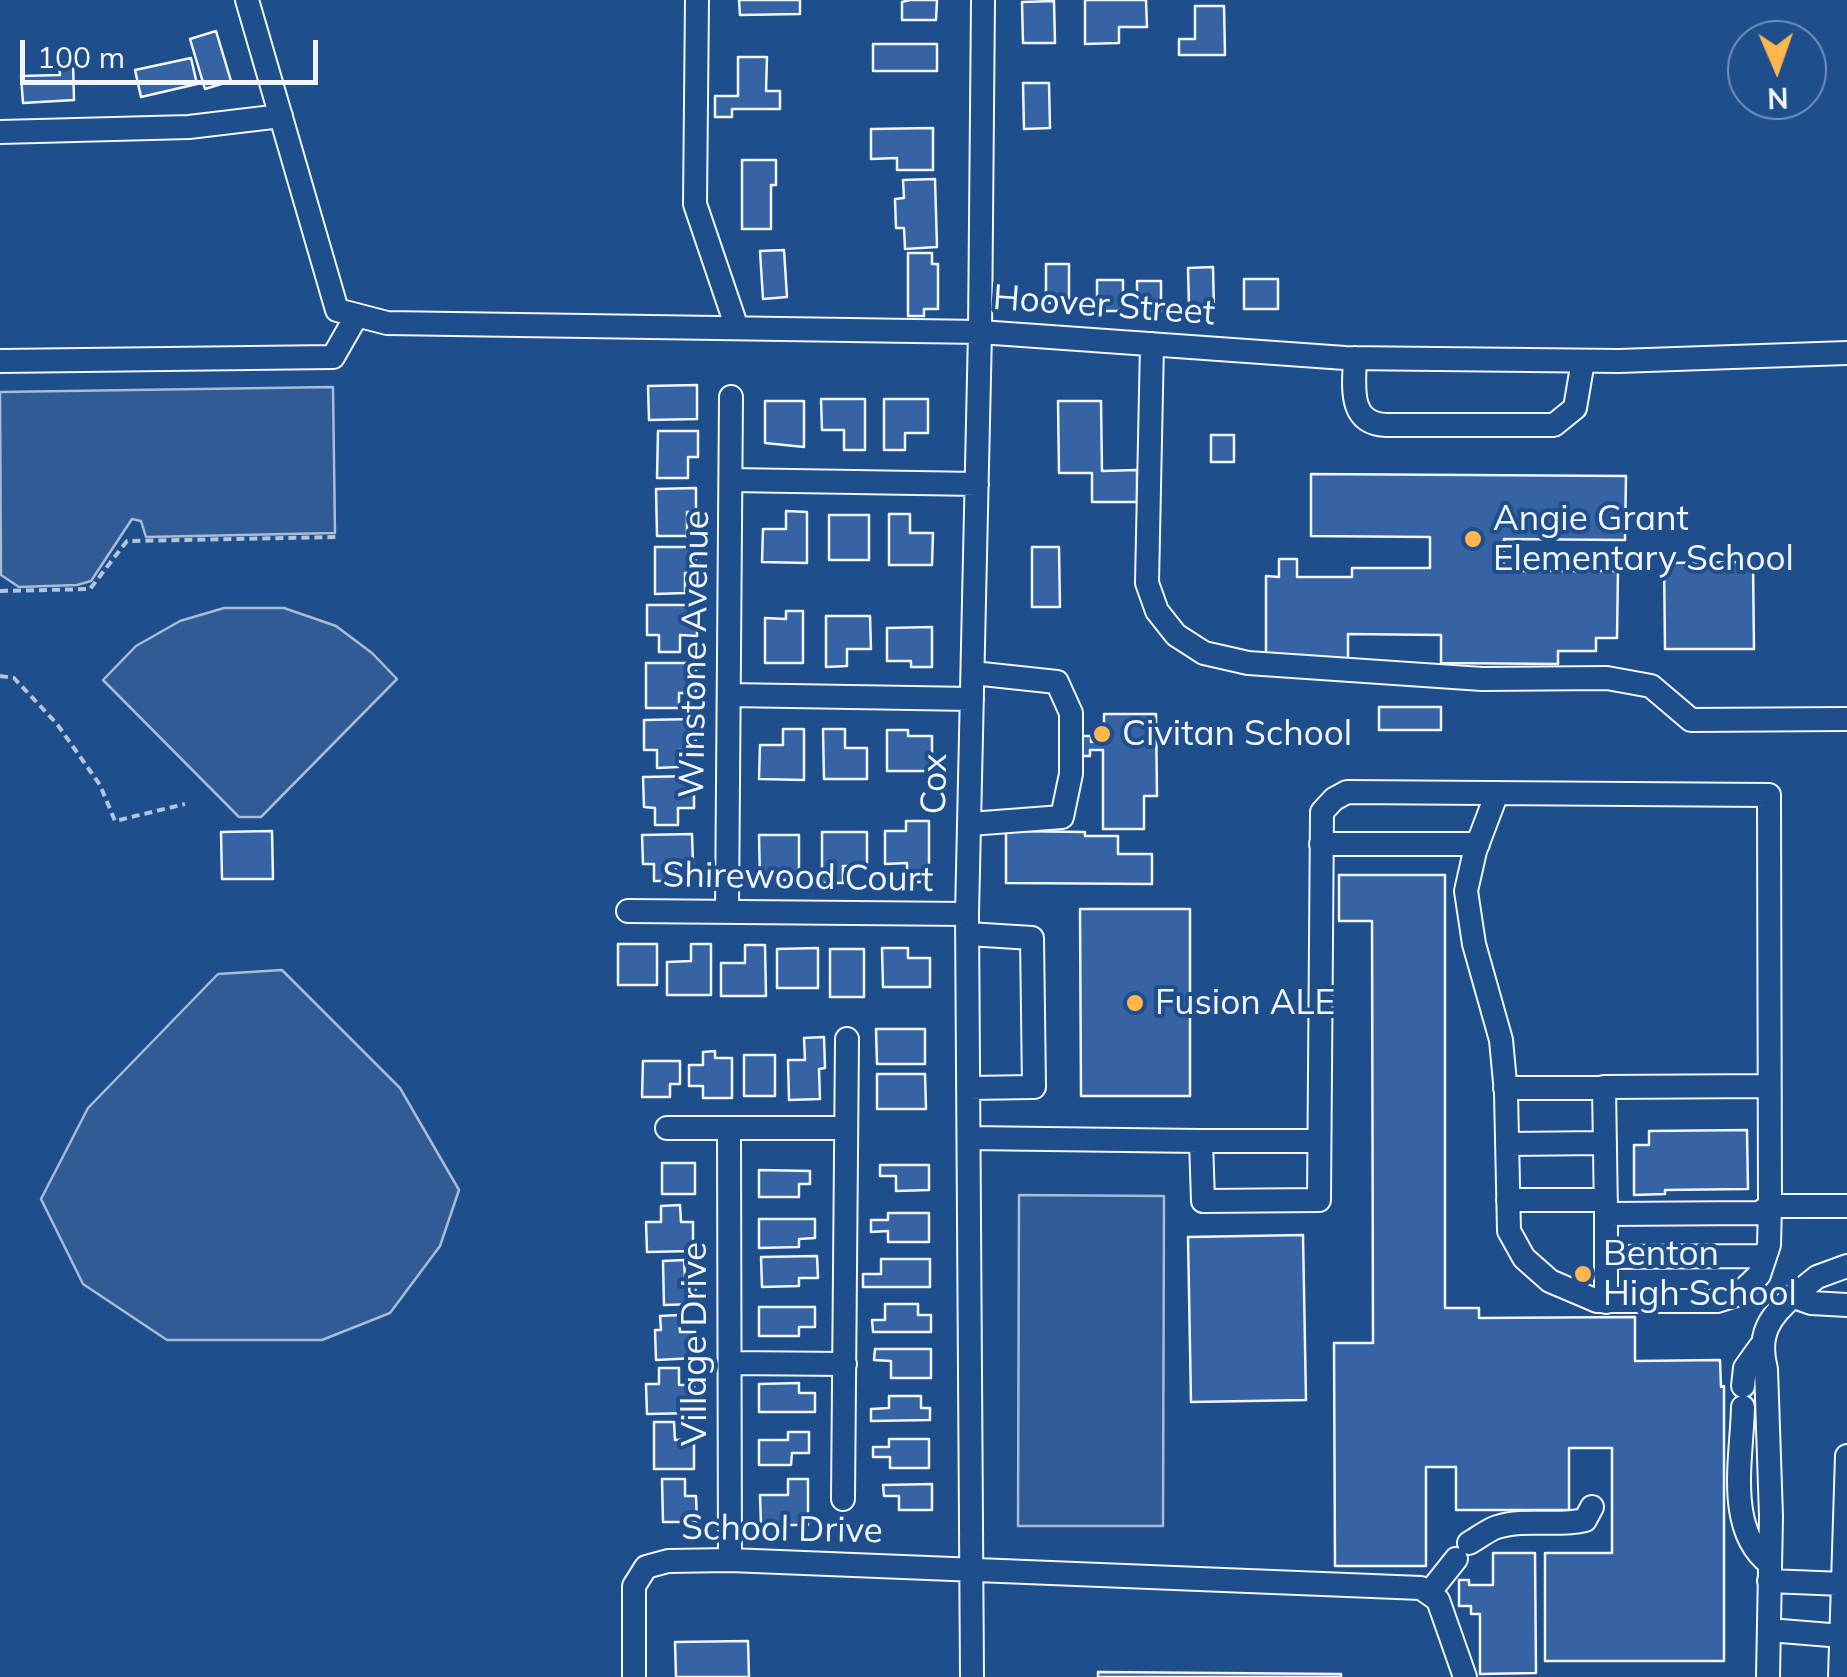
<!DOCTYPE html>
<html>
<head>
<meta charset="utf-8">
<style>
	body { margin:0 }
	#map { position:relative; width:1847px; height:1677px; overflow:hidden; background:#1f4e8c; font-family:Mulish,sans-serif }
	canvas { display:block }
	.north { position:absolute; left:1727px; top:20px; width:100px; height:100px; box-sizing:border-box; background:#1f4e8c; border:2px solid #7391ba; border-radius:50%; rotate:178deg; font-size:28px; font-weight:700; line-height:40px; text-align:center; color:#f2f6ff }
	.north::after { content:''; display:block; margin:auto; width:35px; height:45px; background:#ffb74d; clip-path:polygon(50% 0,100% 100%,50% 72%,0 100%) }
	.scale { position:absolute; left:20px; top:40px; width:298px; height:45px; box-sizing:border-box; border:5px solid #f2f6ff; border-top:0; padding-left:12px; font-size:30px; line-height:35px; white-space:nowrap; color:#f2f6ff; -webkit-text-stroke:8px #1f4e8c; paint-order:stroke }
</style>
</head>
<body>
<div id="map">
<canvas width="1847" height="1677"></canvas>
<div class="north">N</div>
<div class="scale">100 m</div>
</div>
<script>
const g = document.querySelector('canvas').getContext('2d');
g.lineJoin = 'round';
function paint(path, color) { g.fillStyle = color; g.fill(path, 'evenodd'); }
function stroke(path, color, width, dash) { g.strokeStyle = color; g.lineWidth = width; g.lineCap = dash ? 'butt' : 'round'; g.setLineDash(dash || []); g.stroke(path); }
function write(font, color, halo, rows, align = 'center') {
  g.font = font + ' Mulish,sans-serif'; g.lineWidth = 8; g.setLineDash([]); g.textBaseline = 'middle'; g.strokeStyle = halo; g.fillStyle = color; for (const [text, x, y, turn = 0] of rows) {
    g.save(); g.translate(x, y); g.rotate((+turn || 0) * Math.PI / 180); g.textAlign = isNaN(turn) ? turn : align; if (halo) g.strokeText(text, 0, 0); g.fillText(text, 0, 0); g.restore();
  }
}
const built = new Path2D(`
	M333 387 335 533 146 537 141 521 132 519 91 581 77 585 19 587 1 575 0 392Z
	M224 608H284L336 626 372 653 397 679 261 817H239L103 680 136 646 180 621Z
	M282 970 400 1088 459 1190 440 1246 390 1313 322 1340H167L83 1284 41 1199 88 1108 218 974Z
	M1019 1195 1164 1196 1163 1526H1018Z`);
const building = new Path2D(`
	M739 0H800V14L740 15Z
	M910 0H937L936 20H902V2Z
	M1085 0H1146L1147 27H1119V43L1085 44Z
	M1054 1 1055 43H1023L1022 2Z
	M1195 6H1224L1225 55H1179V39H1195Z
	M216 31 231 81 205 89 190 39Z
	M873 44H937V71H873Z
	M738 57H767L766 91H780V109H732V117H715V96H738Z
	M191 58 197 84 141 97 135 70Z
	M73 62 74 100 23 103 21 76 60 75 59 63Z
	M1023 83H1049L1050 128 1024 129Z
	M933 128V170H897V158L871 159V129Z
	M742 160H776V185H771V229H742Z
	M935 179 937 247 905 249 904 228H896L895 199 904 198 903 180Z
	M784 250 787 297 763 299 760 251Z
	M908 253H932V264H938V309H924V316H908Z
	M1046 264H1069V303H1046Z
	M1213 267 1214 312 1200 313V307H1189L1188 268Z
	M1244 279H1278V309H1244Z
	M1097 280H1123V311H1097Z
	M1137 281H1161V311H1137Z
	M697 385V419L649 420 648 386Z
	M821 399H865V450H844V430H822Z
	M884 399H928V433H905V450H884Z
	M765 401H804V447L765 443Z
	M1058 401H1101L1102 471 1137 470V502H1092V473H1059Z
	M658 431H698V457H688V478H657Z
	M1211 435H1234V462H1211Z
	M1311 474 1626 476 1625 540 1504 539V571H1618L1617 638H1596V651H1558V664L1441 663V635L1348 634V659L1266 658V576L1279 577V559H1297V577H1352V568H1430V537L1311 536Z
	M696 488V512H687V536H657L656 489Z
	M786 511 807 512V563L762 562 763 529H786Z
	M889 514H910V533H933L932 565H889Z
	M829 515H869V560H829Z
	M655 547H695L696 573H685V593L655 594Z
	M1032 547H1059L1060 607H1032Z
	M1753 562 1754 649H1665L1664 563Z
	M647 605H697V636L680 635V652H659V635H647Z
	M786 611H803V663H765V618L786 619Z
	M826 616H870L871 649H847V666L826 667Z
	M932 627V667H911V661H887V628Z
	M646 663H696V693H679V708H646Z
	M1379 707H1441V730H1379Z
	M1104 714H1156L1157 796H1144V829H1103V750H1090V756H1075V736H1091V742L1104 741Z
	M695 719 696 750H678V767L657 768V750H644V720Z
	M783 729H804V780L759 779 760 745H783Z
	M823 729H845V748H867V779H824Z
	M887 730H908V736H932V771H887Z
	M694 776V808H678V825H655V808L644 807 643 777Z
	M906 821H929V882H907V863L885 864V831H906Z
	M272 831 273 879H222L221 832Z
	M1006 831 1085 832V836H1118V854H1152V884L1006 883Z
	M822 832H867V866H843V883H822Z
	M692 834 693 864 676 865V881H654V864H643L642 835Z
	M759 835H799V880H760Z
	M1339 875H1445V1308H1479V1318L1635 1317V1361L1720 1360 1721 1387 1724 1386V1661H1545V1553H1612V1448H1569V1510H1456V1467H1426V1566H1335L1334 1343H1373L1372 921H1339Z
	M1080 909H1190V1096H1081Z
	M618 944H657V985H618Z
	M691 944H711V995H667V962L691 961Z
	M745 945H765L766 996H721V963H745Z
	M818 948V988H777V949Z
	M882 948H908V958H930V987H883Z
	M830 949H864V997H830Z
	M876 1029H925V1064H877Z
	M824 1037 825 1068 819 1069 820 1099 789 1100 788 1060H805L804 1038Z
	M715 1051V1058H732V1098H703V1086H689V1065H703V1052Z
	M744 1055H775V1096H744Z
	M643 1061H680V1084H670V1097H642Z
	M877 1074H925L926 1109H877Z
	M1747 1130 1748 1189 1665 1190V1194L1634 1195V1145H1649V1131Z
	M662 1163H695V1194H662Z
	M880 1165H929V1190L896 1191V1176H880Z
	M759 1170 810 1171V1184H799V1197H759Z
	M680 1205 681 1222H693V1251L647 1252 646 1222H661V1206Z
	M888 1213H929V1242H888V1231L871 1232V1220H888Z
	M759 1219H815V1238L799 1239V1247L759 1248Z
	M1303 1235 1306 1400 1191 1402 1188 1237Z
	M817 1256 818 1278H799V1286L762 1287 761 1257Z
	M881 1259H930V1287H863V1274H881Z
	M684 1260 685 1278H695L696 1304 664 1305 663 1261Z
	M885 1304H918V1315H931V1332H873L872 1320H885Z
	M759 1307H815V1327H799V1336H759Z
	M679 1315 680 1332H695L696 1358 656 1360 655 1330H661L660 1316Z
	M875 1349H931V1378H891V1361L874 1360Z
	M659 1368H679V1385H694L695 1413 647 1414 646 1384H659Z
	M799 1383V1393H815V1412H759V1384Z
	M889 1396H921V1408H930V1420L871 1421V1409L889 1408Z
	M654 1422H674L675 1440 694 1439V1469H654Z
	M788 1432H809V1453H792L791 1465H759V1440H788Z
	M889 1439H929V1468H890V1457H873V1447H889Z
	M662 1479H685V1496H696L697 1522H663Z
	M788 1479H808V1525H761L760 1495H788Z
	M932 1484V1510H899V1496H884L883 1485Z
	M1493 1553H1535L1536 1673 1480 1674V1614H1471V1606H1459V1580H1469V1585H1493Z
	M748 1641 749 1677H676L675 1642Z
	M1098 1672 1341 1674V1677H1098Z`);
const path = new Path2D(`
	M0 591 90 589 127 541 336 537
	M0 676 14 678 57 724 100 785 115 821 185 804`);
const minor = new Path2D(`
	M247 0 337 310 387 323 980 332 1345 358 1619 361 1847 353
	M697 0 695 204 737 328
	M0 132 189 127 281 116
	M1152 344 1147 583 1157 611 1176 635 1204 653 1248 663 1482 679 1607 678 1651 686 1691 720 1847 719
	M1355 358C1354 387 1348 423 1386 425H1554L1575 408 1583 361
	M0 361 333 357 357 315
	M731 480 977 484
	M729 695 972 699
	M1497 793 1475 851 1466 891 1474 944 1501 1040 1506 1093 1509 1231 1524 1258 1550 1281 1597 1301H1717L1739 1294 1759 1275 1769 1245 1770 1206 1759 1213 1606 1214 1604 1087 1769 1086
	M970 824 1062 817 1071 774V713L1057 682 973 673
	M1321 844H1478
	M628 911 967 914
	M727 912 731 397
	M968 934 1032 938 1034 1087 969 1088
	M1505 1088H1604
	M667 1128H846
	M729 1128 730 1560
	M969 1138 1201 1141 1203 1201 1319 1200 1322 812 1334 799 1347 792 1769 795 1770 1206H1847
	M1201 1141H1319
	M1507 1144 1605 1143
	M1508 1200H1606
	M1606 1257 1765 1256
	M1847 1266 1817 1277 1796 1294 1797 1298 1811 1303 1847 1305
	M1606 1302V1214
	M730 1363 845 1364
	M1743 1386 1745 1368 1760 1347
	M1743 1407C1742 1457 1725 1530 1770 1564
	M843 1499 847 1039
	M1469 1543C1478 1538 1488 1530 1497 1527 1526 1518 1556 1527 1585 1520L1592 1507
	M1769 1581 1843 1584
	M1429 1593 1456 1559
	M1769 1630 1842 1636
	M634 1677V1586L646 1567 668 1561 730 1560 1421 1588 1438 1600 1465 1677
	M972 1677 967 914 980 332 983 0
	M1768 1677 1771 1516 1766 1369C1757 1335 1769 1316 1796 1294
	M1840 1677 1847 1456`);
const markers = [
	[1473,539,10,"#ffb74d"],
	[1102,734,10,"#ffb74d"],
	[1135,1003,10,"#ffb74d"],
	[1583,1274,10,"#ffb74d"]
];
const streetNames = [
	["Hoover Street",1104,306,4],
	["Winstone Avenue",695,654,-89],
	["Cox",935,784,-89],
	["Shirewood Court",798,878,1],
	["Village Drive",695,1344,-90],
	["School Drive",782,1530,1]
];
const poiNames = [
	["Angie Grant",1493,519],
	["Elementary School",1493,559],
	["Civitan School",1122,734],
	["Fusion ALE",1155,1003],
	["Benton",1603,1254],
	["High School",1603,1294]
];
paint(built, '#305b95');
stroke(built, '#a8bbd7', 2.5);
paint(building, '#3563a3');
stroke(building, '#f2f6ff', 2.5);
stroke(minor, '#f2f6ff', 26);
stroke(path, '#b3c4dc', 4, [8, 5]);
stroke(minor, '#1f4e8c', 22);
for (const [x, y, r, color] of markers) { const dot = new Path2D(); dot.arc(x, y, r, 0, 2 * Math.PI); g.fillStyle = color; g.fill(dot); stroke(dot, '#1f4e8c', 4); }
write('35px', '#f2f6ff', '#1f4e8c', streetNames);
write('35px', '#f2f6ff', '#1f4e8c', poiNames, 'left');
</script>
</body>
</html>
